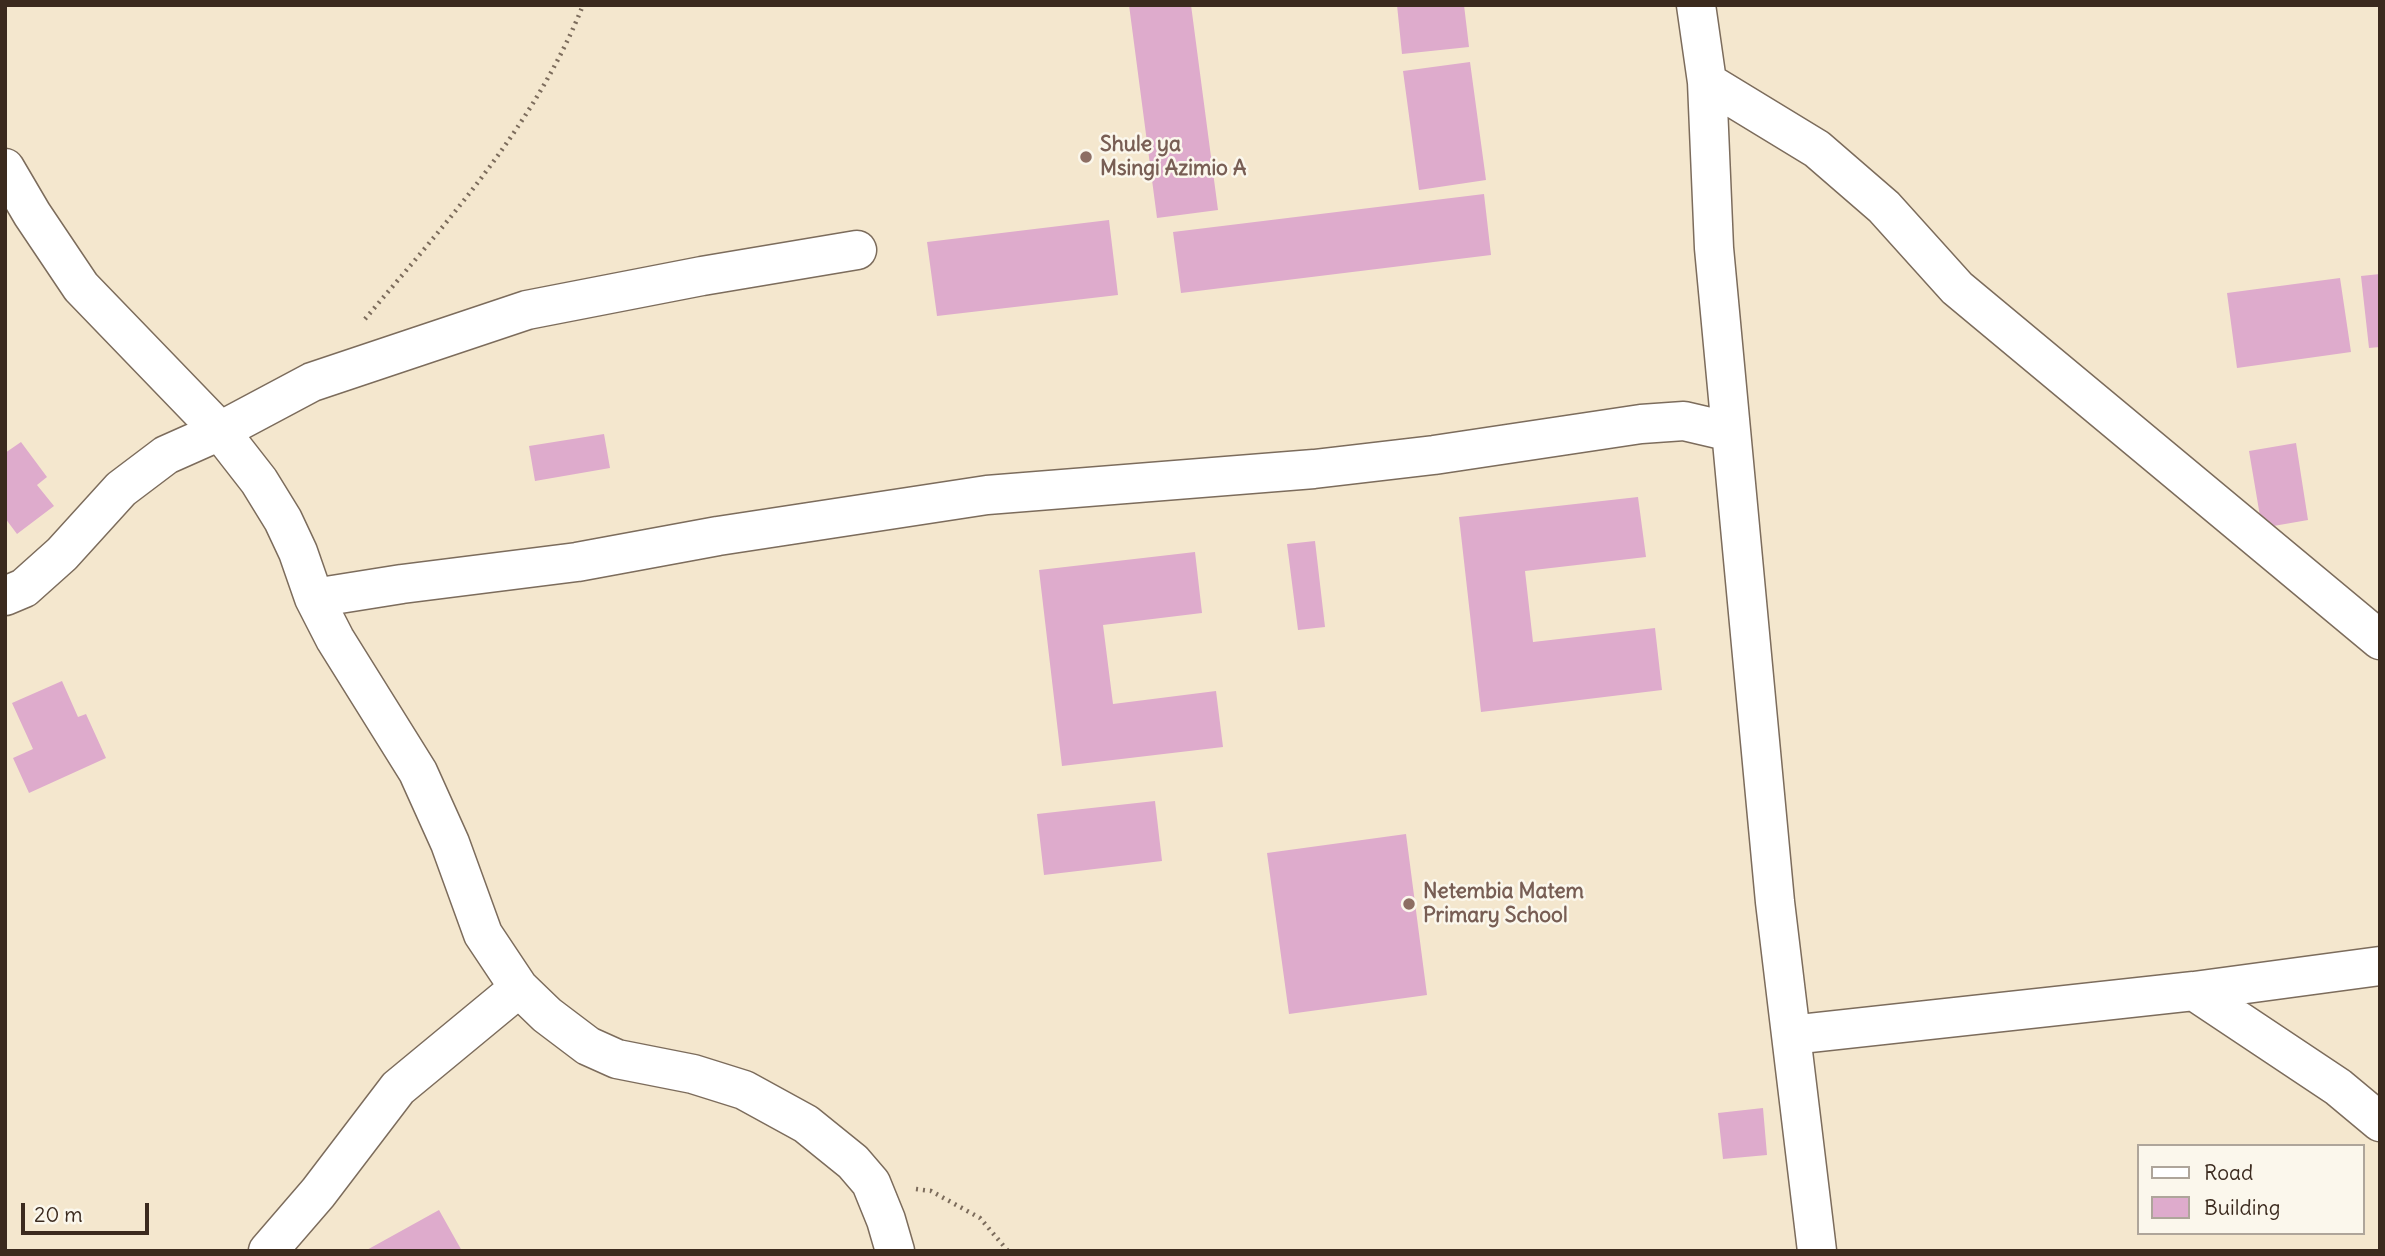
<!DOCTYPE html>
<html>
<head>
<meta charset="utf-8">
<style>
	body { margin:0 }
	#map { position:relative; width:2385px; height:1256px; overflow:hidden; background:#f4e7ce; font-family:Delius,sans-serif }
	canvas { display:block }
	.frame { position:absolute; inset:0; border:7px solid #3b2a1e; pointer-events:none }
	.legend { position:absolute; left:2137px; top:1144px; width:228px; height:91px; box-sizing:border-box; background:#fbf7ec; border:2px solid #aea59a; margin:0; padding:9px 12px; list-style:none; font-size:21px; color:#3b2a1e }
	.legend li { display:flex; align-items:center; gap:14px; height:35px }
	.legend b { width:35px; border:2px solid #aea59a }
	.scale { position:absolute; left:21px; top:1203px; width:128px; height:32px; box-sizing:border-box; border:4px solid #3b2a1e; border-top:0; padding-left:9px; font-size:21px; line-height:24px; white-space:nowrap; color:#3b2a1e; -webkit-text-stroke:5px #fbf7ec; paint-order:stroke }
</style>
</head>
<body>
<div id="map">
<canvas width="2385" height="1256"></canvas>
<div class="frame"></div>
<ul class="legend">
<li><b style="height:9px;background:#fff"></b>Road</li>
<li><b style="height:19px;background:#deabcc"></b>Building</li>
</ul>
<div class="scale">20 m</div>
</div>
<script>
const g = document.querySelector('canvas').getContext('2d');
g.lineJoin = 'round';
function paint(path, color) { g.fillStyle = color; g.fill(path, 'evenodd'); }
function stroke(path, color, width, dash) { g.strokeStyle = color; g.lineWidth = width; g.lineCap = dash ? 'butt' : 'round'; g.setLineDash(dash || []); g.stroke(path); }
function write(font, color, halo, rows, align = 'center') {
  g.font = font + ' Delius,sans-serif'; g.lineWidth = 5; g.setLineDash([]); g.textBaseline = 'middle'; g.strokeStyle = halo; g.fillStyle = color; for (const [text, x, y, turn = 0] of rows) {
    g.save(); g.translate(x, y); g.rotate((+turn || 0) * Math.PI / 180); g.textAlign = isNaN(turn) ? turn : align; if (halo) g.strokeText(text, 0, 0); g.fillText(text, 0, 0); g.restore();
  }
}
const building = new Path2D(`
	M1129 5H1191L1218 210 1157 218Z
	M1397 5H1464L1469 47 1402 54Z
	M1470 62 1486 180 1419 190 1403 71Z
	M1484 194 1491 255 1181 293 1173 232Z
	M1109 220 1118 295 937 316 927 242Z
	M2380 274V347L2369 348 2361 276Z
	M2340 278 2351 352 2237 368 2227 293Z
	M604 434 610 468 535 481 529 446Z
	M21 442 47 477 37 485 54 506 17 534 5 518V453Z
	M2296 443 2308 520 2262 528 2249 451Z
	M1638 497 1646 557 1525 571 1533 642 1655 628 1662 690 1481 712 1459 517Z
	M1315 541 1325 627 1298 630 1287 544Z
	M1195 552 1202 613 1103 625 1113 704 1216 691 1223 747 1062 766 1039 570Z
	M62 681 78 717 86 714 106 758 29 793 13 758 33 749 12 703Z
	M1155 801 1162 861 1044 875 1037 814Z
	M1406 834 1427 995 1289 1014 1267 853Z
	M1763 1108 1767 1155 1723 1159 1718 1113Z
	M439 1210 462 1251H365Z`);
const path = new Path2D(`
	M365 319C446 223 536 124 583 5
	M916 1189 931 1191 980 1218 1008 1251`);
const minor = new Path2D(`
	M1696 5 1707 82 1714 248 1775 902 1817 1251
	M1707 82 1817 149 1884 207 1957 288 2380 640
	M5 168 32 214 81 287 220 431 259 481 283 520 298 552 314 598 335 639 418 772 450 843 483 934 519 988 547 1015 588 1046 617 1059 693 1074 744 1090 806 1124 853 1162 871 1183 886 1220 895 1251
	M5 596 24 588 62 554 121 489 166 455 220 431 312 382 527 310 702 276 857 250
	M314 598 402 584 577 562 718 536 987 495 1314 469 1434 455 1641 424 1684 421 1731 432
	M2194 991 2338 1087 2380 1122
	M1791 1035 2194 991 2380 966
	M268 1251 318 1193 398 1088 519 988`);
const markers = [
	[1086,157,7,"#8d6e63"],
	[1409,904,7,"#8d6e63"]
];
const educationNames = [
	["Shule ya",1100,145],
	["Msingi Azimio A",1100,169],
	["Netembia Matem",1423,892],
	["Primary School",1423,916]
];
paint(building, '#deabcc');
stroke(minor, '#7c6c5c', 41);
stroke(path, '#7c6c5c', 4.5, [2, 5]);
stroke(minor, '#fff', 38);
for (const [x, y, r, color] of markers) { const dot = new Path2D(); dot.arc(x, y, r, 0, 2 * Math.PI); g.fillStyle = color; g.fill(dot); stroke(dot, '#fbf7ec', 2.5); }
write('bold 21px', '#785e54', '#fbf7ec', educationNames, 'left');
</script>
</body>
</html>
